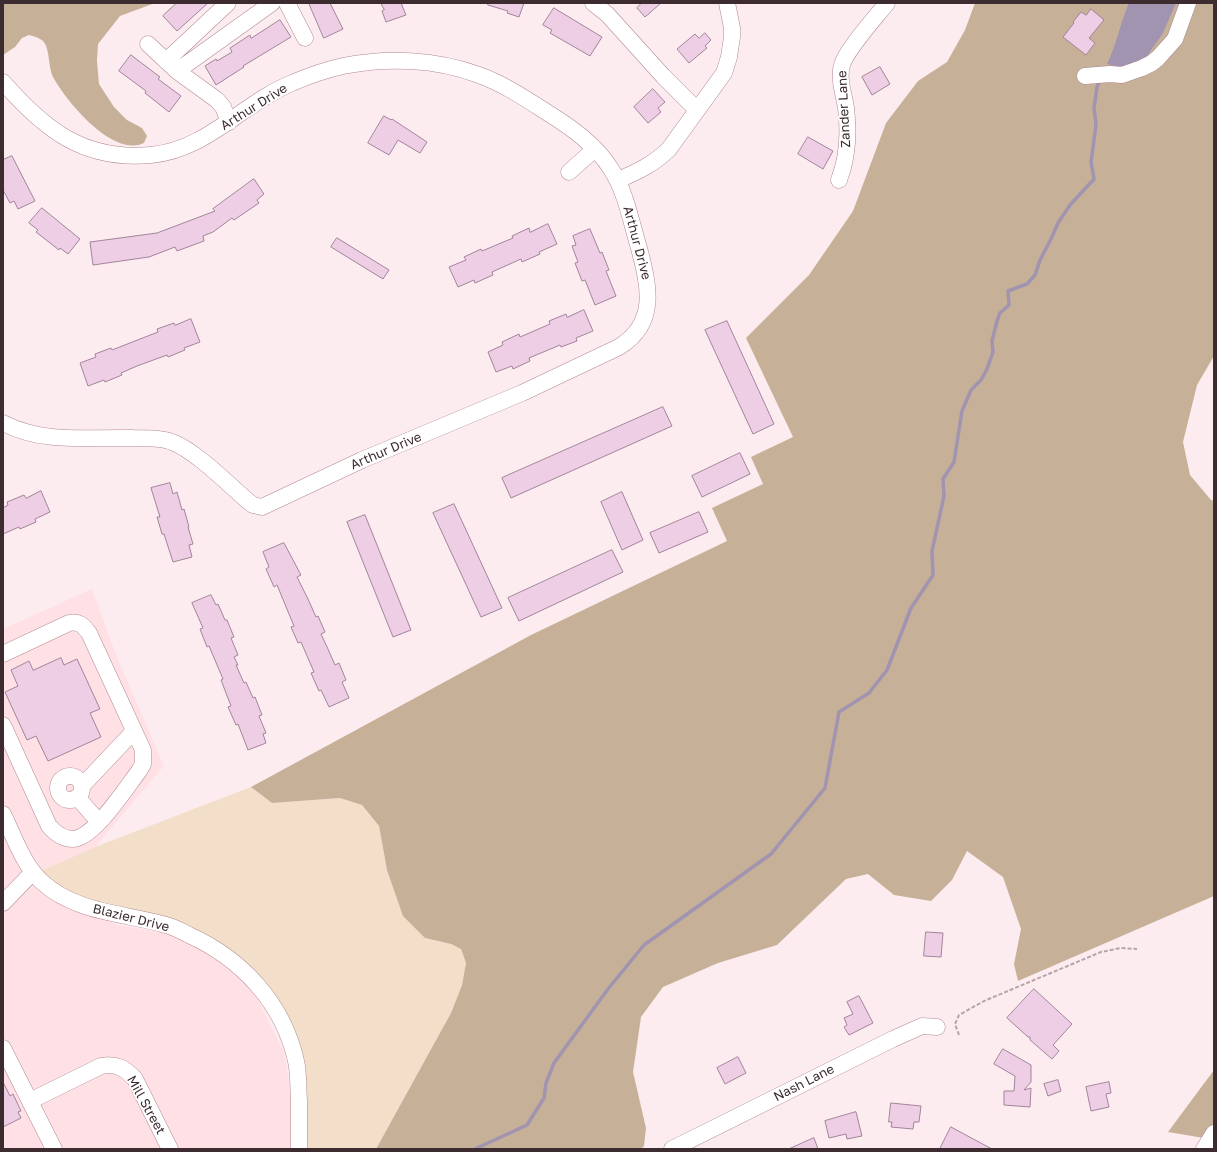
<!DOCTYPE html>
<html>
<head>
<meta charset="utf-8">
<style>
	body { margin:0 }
	#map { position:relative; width:1217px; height:1152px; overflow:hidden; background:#fdecef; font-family:"Golos Text",sans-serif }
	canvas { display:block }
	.frame { position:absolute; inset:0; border:4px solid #3c2c2f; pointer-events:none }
</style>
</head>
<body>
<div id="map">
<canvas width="1217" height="1152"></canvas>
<div class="frame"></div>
</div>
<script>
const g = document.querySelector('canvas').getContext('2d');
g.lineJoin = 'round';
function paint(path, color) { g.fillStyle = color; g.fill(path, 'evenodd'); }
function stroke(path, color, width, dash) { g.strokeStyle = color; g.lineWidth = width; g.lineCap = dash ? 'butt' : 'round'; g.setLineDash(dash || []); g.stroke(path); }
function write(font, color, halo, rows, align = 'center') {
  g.font = font + ' "Golos Text",sans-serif'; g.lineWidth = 3.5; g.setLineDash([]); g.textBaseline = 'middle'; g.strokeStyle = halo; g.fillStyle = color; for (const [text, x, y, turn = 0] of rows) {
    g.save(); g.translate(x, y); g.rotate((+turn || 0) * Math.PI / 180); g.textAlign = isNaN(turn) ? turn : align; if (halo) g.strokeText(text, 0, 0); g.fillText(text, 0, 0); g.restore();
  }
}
const built = new Path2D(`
	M92 589 116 655 164 766 95 847 35 874 64 904 117 925 170 934 200 946 251 986 284 1052 295 1123 293 1149H3V629Z`);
const green = new Path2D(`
	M251 787 272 803 340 798 362 805 379 826 387 870 425 938 451 944 461 949 466 963 462 985 451 1013 376 1149H299V1135L282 1022 212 946 83 906 35 874 95 847Z`);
const forest = new Path2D(`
	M3 3H155L120 16 98 44 97 61 99 84 114 107 127 120 142 128 147 136 144 143C113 158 66 101 53 77 48 67 50 48 43 41 40 38 33 36 29 35L22 38 15 47 3 55Z
	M975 3H1214V356L1197 385 1183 442 1190 475 1211 500 1214 501V896L1018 981 1014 964 1021 929 1003 877 967 851 952 880 931 901 894 895 868 874 846 879 777 945 718 963 663 987 641 1017 633 1072 646 1128 644 1146 641 1149H376L451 1013 462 985 466 963 461 949 451 944 425 938 403 916 387 870 379 826 362 805 340 798 272 803 251 787 531 635 727 541 712 508 763 484 751 457 793 437 746 338 809 275 853 211 886 123 918 81 947 62 965 30Z
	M1214 1070V1133L1210 1139 1168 1132Z`);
const water = new Path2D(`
	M1129 3H1176L1163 33 1145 59 1126 68 1107 64C1117 44 1120 23 1129 3Z`);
const stream = new Path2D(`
	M475 1149 527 1125 544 1098 546 1083 554 1063 608 989 644 945 771 854 825 788 839 712 869 693 887 670 911 608 933 575 932 551 944 496 943 479 954 462 962 411 971 390 981 380 987 369 993 352 992 341 997 321 1000 313 1009 305 1008 291 1027 284 1035 275 1040 260 1051 239 1058 223 1070 205 1094 179 1091 162 1096 125 1094 108 1097 87 1100 80`);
const building = new Path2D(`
	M177 3H208L177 31 163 16Z
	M309 3H330L343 29 324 38Z
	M381 3H401L406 15 386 22 382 11 384 10Z
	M488 3H524L519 17 507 13 508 11 488 5Z
	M642 3H661L645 17 637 8Z
	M554 8 602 37 590 56 550 33 552 30 543 25Z
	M1091 9 1104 20 1089 38 1095 43 1086 55 1063 37 1074 23 1073 22 1081 12 1086 15Z
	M280 20 291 37 243 66 244 67 216 85 205 66 216 59 217 61 232 52 230 48 250 35 251 38Z
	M705 33 711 40 705 46 707 48 689 63 677 49 695 34 699 38Z
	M131 55 160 77 158 79 181 96 169 112 145 93 146 91 119 71Z
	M880 67 890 84 872 95 862 77Z
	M653 89 665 102 658 108 661 112 648 123 634 107Z
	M384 116 391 120 392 119 427 142 420 153 398 140 389 155 368 143Z
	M808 137 833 151 823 169 798 154Z
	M12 156 35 201 18 209 14 201 10 203 3 190V160Z
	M254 179 264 194 257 200 259 203 234 220 232 218 213 232 203 236 204 241 177 251 175 247 149 257 93 265 90 242 157 233 215 211 213 209Z
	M42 208 80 239 68 254 60 248 59 250 36 232 38 230 29 223Z
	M548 224 557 244 539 252 540 254 522 262 521 259 492 272 493 275 475 283 474 280 458 287 449 267 466 260 464 257 481 249 482 251 513 238 512 236 529 228 530 232Z
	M590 229 600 253 602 252 609 270 606 271 616 296 595 305 585 280 582 281 575 263 578 262 572 246 576 245 573 236Z
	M337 238 389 270 383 279 331 247Z
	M584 310 593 331 576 338 577 341 561 347 560 345 529 358 530 361 513 369 512 366 496 372 488 352 503 345 502 342 519 334 520 337 550 324 549 321 566 314 567 317Z
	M191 319 200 342 184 348 185 350 168 357 167 355 137 366 121 373 122 375 105 382 104 380 88 386 80 363 96 357 95 354 111 348 112 350 158 332 157 329 174 323 175 325Z
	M727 321 774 424 753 434 705 330Z
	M663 407 672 426 511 498 502 478Z
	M740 453 750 474 702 497 692 476Z
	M170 483 173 494 177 492 182 510 184 509 189 527H188L193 544 189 545 192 557 173 562 164 534H162L157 517H160L151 488Z
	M41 491 50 512 35 519 36 522 20 529 19 527 3 534V508L8 505 7 502 24 495 26 498Z
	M622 492 643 540 622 550 601 502Z
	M454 504 502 608 481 617 433 513Z
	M699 512 708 532 659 553 650 533Z
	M365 515 411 630 393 637 347 522Z
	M284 543 301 575 297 577 308 599 316 617 318 616 325 632 321 634 328 649 335 665 339 663 346 680 342 682 349 698 329 707 321 690 319 691 311 673 314 672 301 642 298 643 291 627 294 626 277 585 274 587 266 569 269 567 263 552Z
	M612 550 623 572 519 621 508 598Z
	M211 595 216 605 218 604 225 620H227L234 637 231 638 238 655 234 657 238 665H236L244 683 246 682 253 698 255 697 262 715 259 716 266 733 263 734 266 743 248 750 238 724 236 725 228 707 231 706 221 680 223 679 209 646 207 647 200 629 203 628 192 603Z
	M61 658 64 665 77 659 100 709 90 713 101 737 48 761 36 736 27 740 5 692 18 686 11 670 29 661 33 670Z
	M926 932 943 933 941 957 924 956Z
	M1034 989 1072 1024 1053 1045 1059 1051 1052 1059 1030 1040V1037H1028L1007 1018Z
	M859 996 873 1023 849 1035 844 1027 847 1025 844 1018 853 1014 847 1002Z
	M1003 1049 1031 1065V1082L1024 1090 1031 1088 1030 1107 1004 1105V1091H1014L1015 1076 994 1064Z
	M738 1057 746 1073 725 1084 717 1068Z
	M1058 1080 1061 1091 1048 1096 1044 1084Z
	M3 1082 10 1096 13 1094 21 1111 18 1112 21 1118 3 1127Z
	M1109 1082 1111 1093 1106 1094 1109 1107 1091 1111 1086 1087Z
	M891 1103 921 1106 919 1122H914L913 1129 891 1127 892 1122H889Z
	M856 1112 862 1136 847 1139 846 1134 829 1138 825 1121Z
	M951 1127 992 1149H940Z
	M814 1138 818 1149H789Z`);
const path = new Path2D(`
	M959 1035 955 1024 959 1015 984 1001 1101 952 1121 948 1137 949`);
const minor = new Path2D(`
	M287 3 305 38
	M593 3 607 14 663 76 697 110
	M148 44 177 71 217 100 223 107 229 122
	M166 61 228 3
	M177 71 272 3
	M1085 76 1110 74 1122 75 1142 68 1152 63 1158 58 1175 39 1188 3
	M3 82C45 130 84 161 151 155 207 150 243 103 292 83 308 76 325 70 343 66 387 57 436 59 479 75 504 84 526 99 548 113 572 128 596 145 611 169 626 192 631 222 639 248 649 286 658 323 619 347L522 393 362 460 262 507 253 505 249 502C228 484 196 451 172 442 160 437 145 439 132 438 87 437 44 444 3 423
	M569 172 595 149
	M618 180C637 172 654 164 669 149L724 73 729 57 732 37V28L727 3
	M839 180C848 157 849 133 846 108 844 94 838 79 842 65 846 50 876 17 887 3
	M3 654 69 623C79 621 83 625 89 633L143 750V764L139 771C126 788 94 838 73 839 63 839 55 833 49 826L3 725
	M58 788a12 12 0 1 1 24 0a12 12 0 1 1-24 0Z
	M82 786 134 731
	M77 797 99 822
	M3 814C14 836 23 865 42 882 76 913 124 913 166 925 174 927 181 931 189 935 242 959 283 1003 296 1061 299 1074 298 1088 299 1101 299 1117 299 1133 299 1149
	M3 903 33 872
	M3 1048 54 1149
	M30 1101 101 1066C116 1063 125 1068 135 1079L170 1149
	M672 1149 893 1039 922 1026 937 1027
	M1204 1149 1214 1133`);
const streetNames = [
	["Arthur Drive",254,107,-32],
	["Zander Lane",844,109,-93],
	["Arthur Drive",637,243,75],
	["Arthur Drive",386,451,-23],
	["Blazier Drive",131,918,14],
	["Nash Lane",804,1083,-27],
	["Mill Street",146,1105,61]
];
paint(built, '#ffe0e5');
paint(green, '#f2dec9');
paint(forest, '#c7b098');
paint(water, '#a094b0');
stroke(stream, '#a094b0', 3.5);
paint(building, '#eecee5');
stroke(building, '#a18499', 1);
stroke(minor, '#af8990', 17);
stroke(path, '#b6a5a8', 2, [4, 2]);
stroke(minor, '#fff', 16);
write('13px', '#3c2c2f', '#fff', streetNames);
</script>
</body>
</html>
